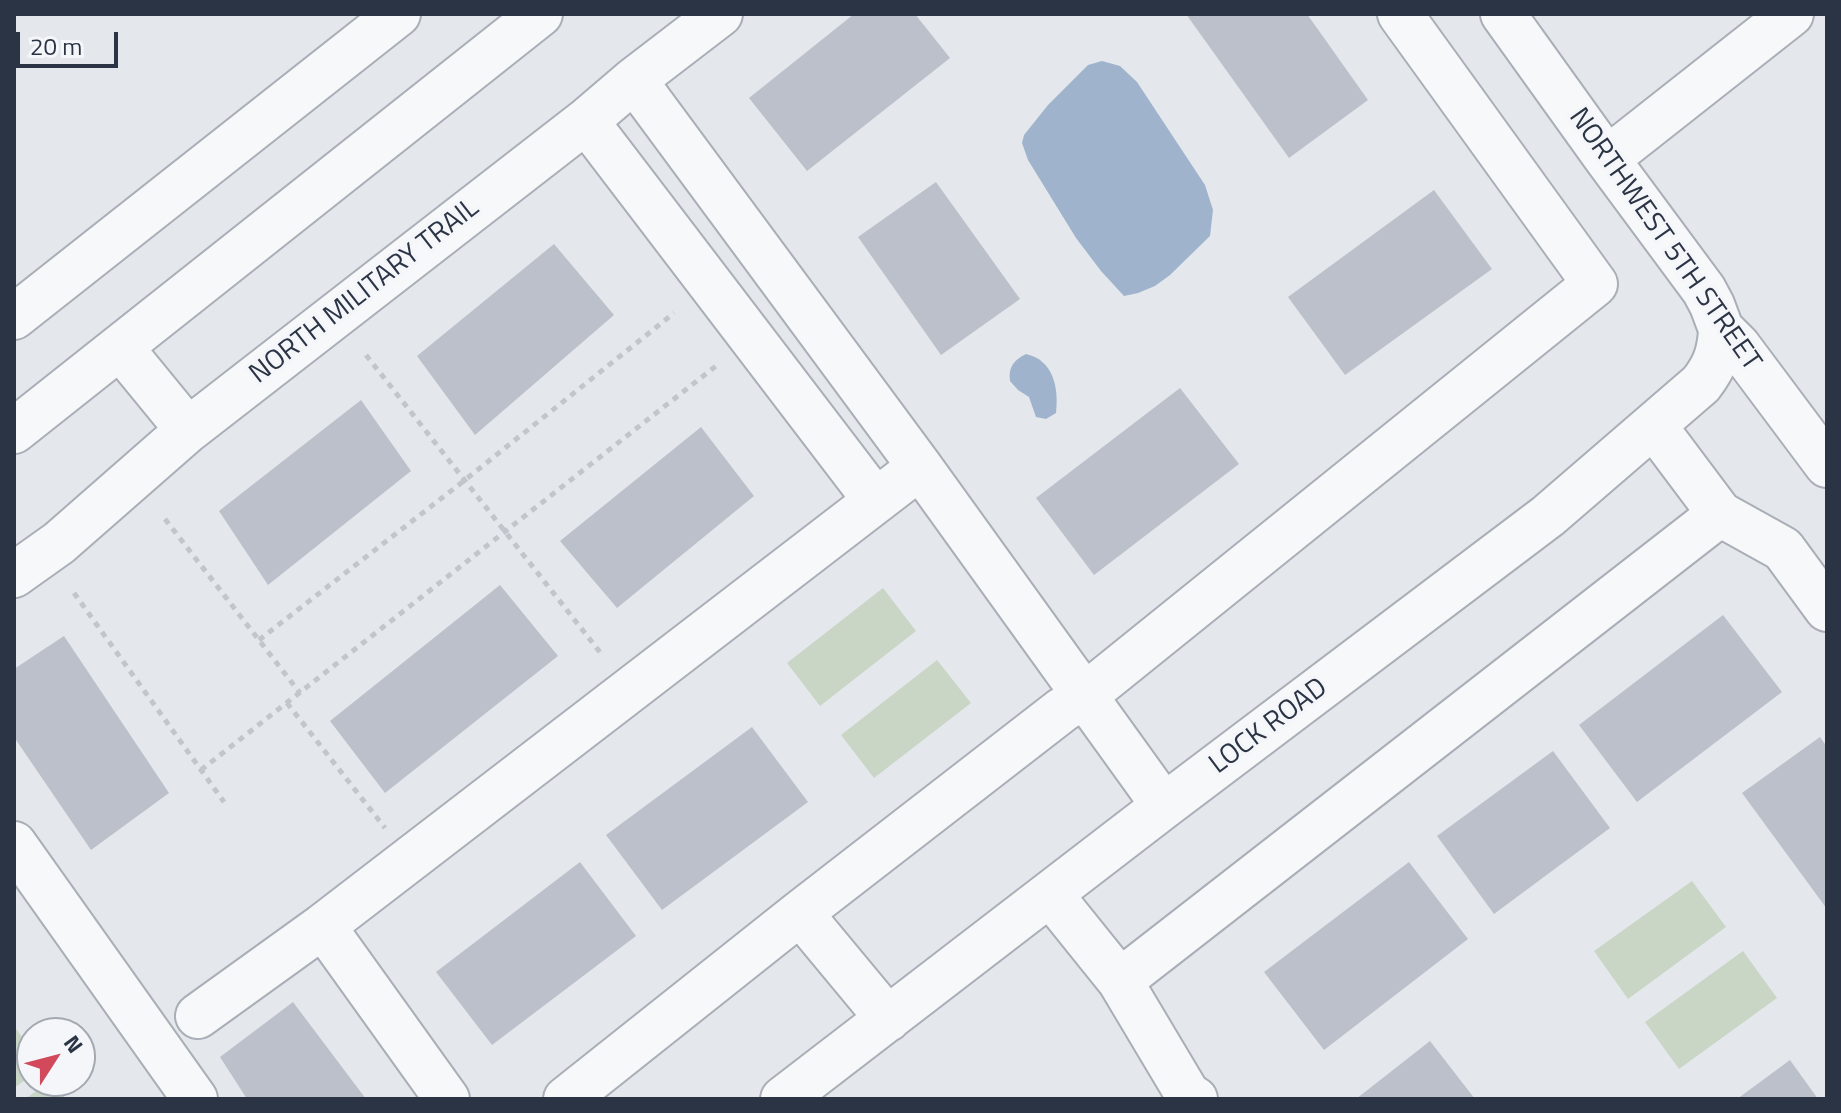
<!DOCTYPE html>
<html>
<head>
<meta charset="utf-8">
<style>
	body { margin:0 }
	#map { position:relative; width:1841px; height:1113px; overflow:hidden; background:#e4e7ec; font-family:"Titillium Web",sans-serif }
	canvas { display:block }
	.frame { position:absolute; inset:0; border:16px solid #2b3445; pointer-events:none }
	.north { position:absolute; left:16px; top:1017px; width:80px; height:80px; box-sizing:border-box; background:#f4f6f9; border:2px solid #a4a8b1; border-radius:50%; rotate:54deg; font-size:22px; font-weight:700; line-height:32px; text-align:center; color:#2b3445 }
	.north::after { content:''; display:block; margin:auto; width:28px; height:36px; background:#d1495b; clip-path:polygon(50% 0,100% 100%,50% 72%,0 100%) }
	.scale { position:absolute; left:16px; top:32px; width:102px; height:36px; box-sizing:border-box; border:4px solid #2b3445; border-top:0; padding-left:10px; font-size:24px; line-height:28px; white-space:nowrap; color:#2b3445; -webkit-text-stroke:6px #f4f6f9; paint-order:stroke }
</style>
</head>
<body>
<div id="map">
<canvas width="1841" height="1113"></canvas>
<div class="frame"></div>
<div class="north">N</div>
<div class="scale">20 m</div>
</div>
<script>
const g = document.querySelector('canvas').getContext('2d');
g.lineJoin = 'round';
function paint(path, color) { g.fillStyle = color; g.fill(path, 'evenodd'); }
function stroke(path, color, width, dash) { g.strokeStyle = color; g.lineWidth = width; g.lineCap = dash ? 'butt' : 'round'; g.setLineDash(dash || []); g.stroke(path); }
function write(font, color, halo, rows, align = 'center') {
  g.font = font + ' "Titillium Web",sans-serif'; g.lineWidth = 7; g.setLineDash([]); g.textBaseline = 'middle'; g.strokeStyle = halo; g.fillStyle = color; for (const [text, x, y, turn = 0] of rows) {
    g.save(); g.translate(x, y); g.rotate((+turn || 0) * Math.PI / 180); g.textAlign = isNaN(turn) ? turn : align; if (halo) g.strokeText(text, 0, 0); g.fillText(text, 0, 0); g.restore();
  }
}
const green = new Path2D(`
	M883 588 916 631 820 706 787 663Z
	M937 660 971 703 874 778 841 735Z
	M1692 881 1726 927 1628 999 1594 951Z
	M1743 951 1777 998 1679 1069 1645 1022Z
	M14 1026 32 1051V1075L14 1088Z
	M50 1081H53L66 1099H25Z`);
const water = new Path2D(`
	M1102 61 1120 66 1137 82 1205 185 1213 210 1210 236 1170 275 1155 286 1138 293 1124 296 1101 271 1076 238 1028 160 1022 143 1024 135 1048 105 1088 65Z
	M1026 354C1054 360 1059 389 1056 413L1046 419 1036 417 1029 397 1018 390 1010 381C1008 367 1014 360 1026 354Z`);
const building = new Path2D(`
	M854 14H915L950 58 807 171 749 98Z
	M1186 14H1307L1368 100 1289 158Z
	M936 182 1020 299 941 355 858 237Z
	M1434 190 1492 269 1345 375 1288 297Z
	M554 244 614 315 475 435 417 356Z
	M1180 388 1239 464 1094 575 1036 498Z
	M361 400 411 471 268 585 219 511Z
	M701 427 754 496 617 608 560 541Z
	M500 585 558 656 385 793 330 721Z
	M1723 615 1782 692 1637 802 1579 725Z
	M64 636 169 793 91 850 14 737V669Z
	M752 727 808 802 662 910 606 835Z
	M1820 737 1827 747V909L1742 793Z
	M1553 751 1610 828 1494 914 1437 836Z
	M580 862 636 936 492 1045 436 972Z
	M1409 862 1468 939 1324 1050 1264 972Z
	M293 1002 366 1099H247L220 1057Z
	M1430 1041 1475 1099H1356Z
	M1790 1060 1818 1099H1737Z`);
const path = new Path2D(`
	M366 355 603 656
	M165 519 300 693
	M74 593 224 802
	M259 640 465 480 674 313
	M287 703 385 828
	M201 770 716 366`);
const minor = new Path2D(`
	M1503 14 1607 159 1704 290 1712 305 1721 329 1738 346 1827 465
	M634 80 920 467
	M586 121 876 501
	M1607 159 1791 14
	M14 317 398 14
	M120 347 188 430
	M14 431 540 14
	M1720 514 1783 549 1827 609
	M14 575 59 543 188 430 586 121 634 80 720 14
	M14 844 195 1099
	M1050 894 1120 981 1720 514 1654 426
	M800 913 888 1019
	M323 926 920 467 1164 806
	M1120 981 1188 1095 1195 1099
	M198 1016 323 926 447 1099
	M566 1099 800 913 1062 710 1084 696 1595 284 1400 14
	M783 1099 1164 806 1548 516 1701 384C1715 366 1720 352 1721 329`);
const streetNames = [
	["NORTHWEST 5TH STREET",1664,240,55],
	["NORTH MILITARY TRAIL",365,292,-38],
	["LOCK ROAD",1269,727,-37]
];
paint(green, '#c9d6c5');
paint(water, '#9fb4cc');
paint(building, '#bbc0ca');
stroke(minor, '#a9aeb7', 48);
stroke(path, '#c2c5cb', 5, [6, 6]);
stroke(minor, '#f7f8fa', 44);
write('28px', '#2b3445', '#f4f6f9', streetNames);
</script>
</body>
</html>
